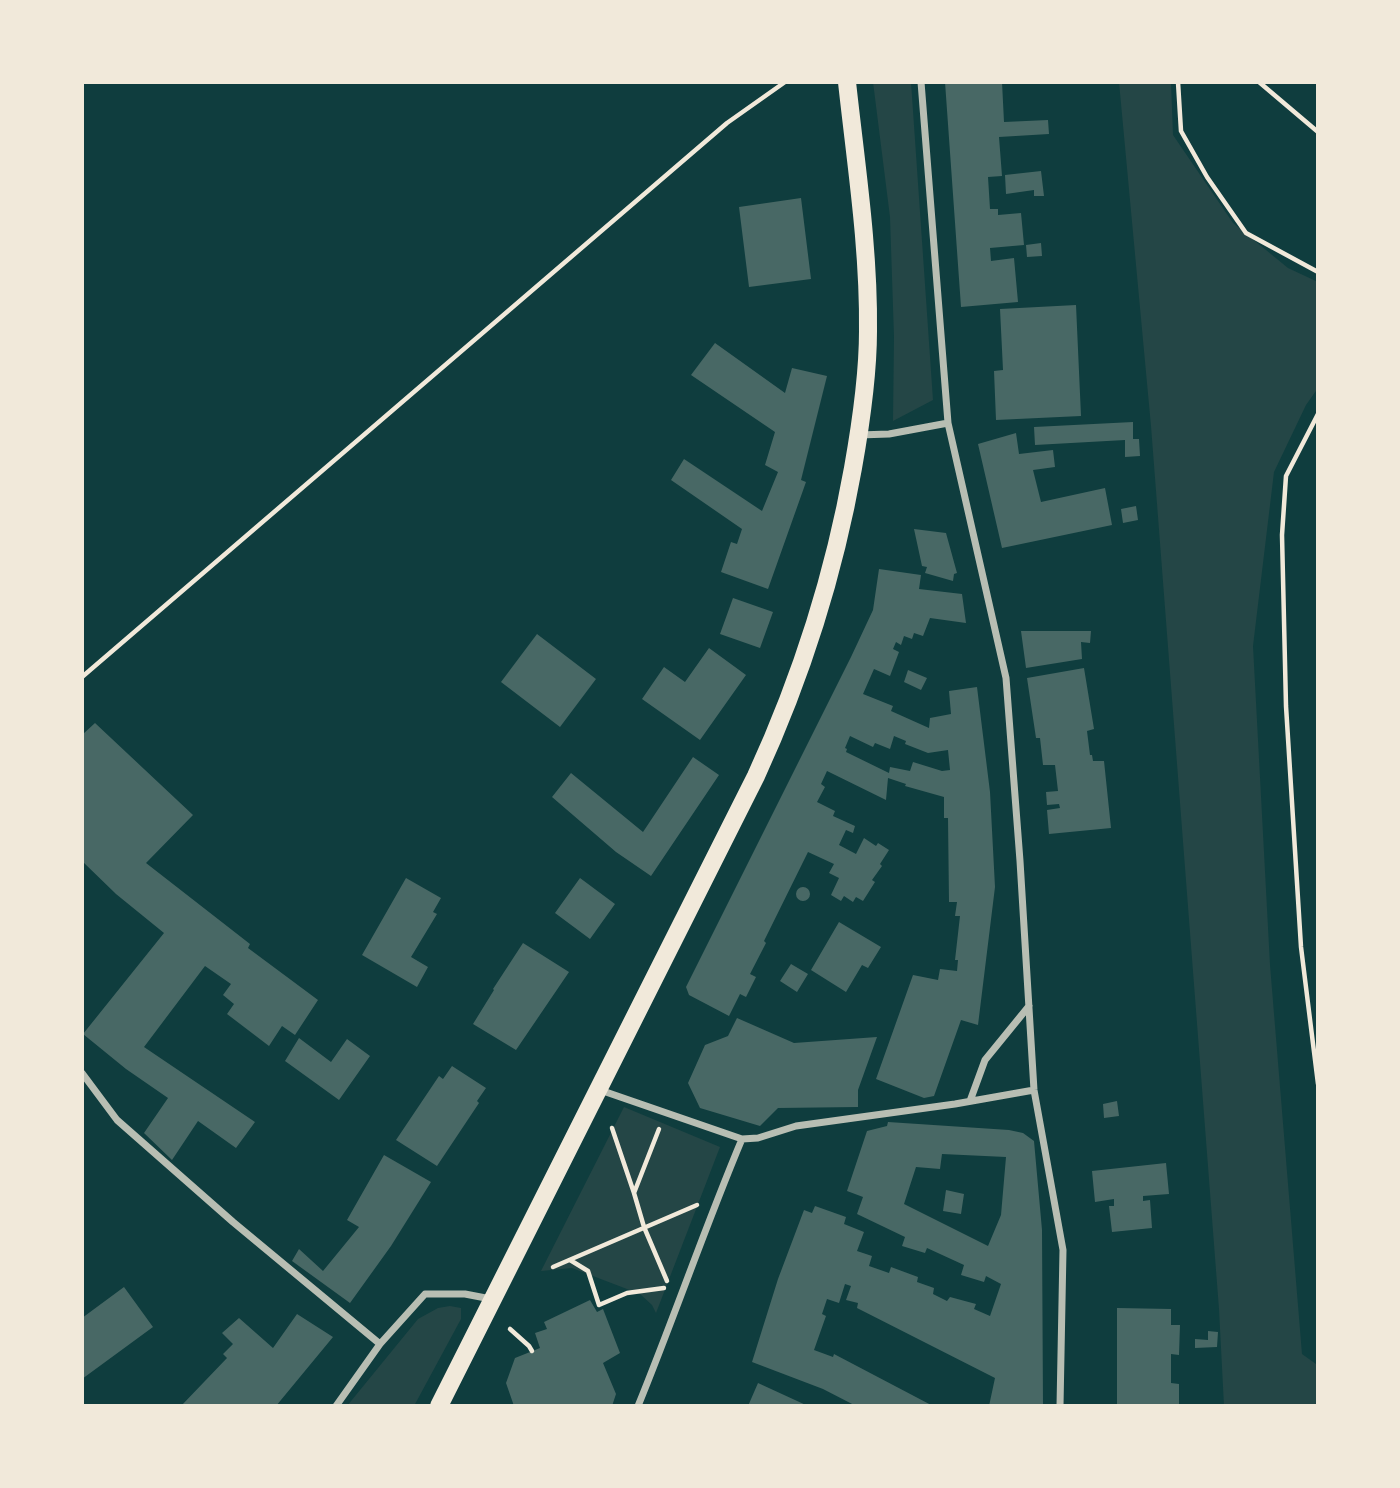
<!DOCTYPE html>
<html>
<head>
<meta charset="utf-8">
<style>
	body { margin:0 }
	#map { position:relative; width:1400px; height:1488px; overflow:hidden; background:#0f3d3e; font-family:Figtree,sans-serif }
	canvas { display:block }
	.frame { position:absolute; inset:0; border:84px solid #f1e9da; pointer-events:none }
</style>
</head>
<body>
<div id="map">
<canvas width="1400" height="1488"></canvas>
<div class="frame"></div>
</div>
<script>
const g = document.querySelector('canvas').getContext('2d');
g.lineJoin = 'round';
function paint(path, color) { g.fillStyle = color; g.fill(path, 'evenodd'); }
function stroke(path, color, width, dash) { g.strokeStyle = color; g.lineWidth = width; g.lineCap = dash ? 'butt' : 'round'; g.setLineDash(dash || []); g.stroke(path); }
const green = new Path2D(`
	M873 82H911L933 400 893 421 894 337 890 217Z
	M1119 82H1171L1173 135 1233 223 1288 268 1318 282V388L1306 405 1274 472 1253 646 1270 965 1302 1354 1316 1364 1318 1406H1224L1219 1309 1151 426Z
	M624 1107 720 1147 656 1313 652 1305 640 1294 572 1268 541 1271Z
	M450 1306 461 1308V1319L414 1406H347L418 1319 438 1308Z`);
const building = new Path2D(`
	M945 82H1002L1004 122 1048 120 1049 134 999 137 1002 176 988 177 990 209H998V215L1021 213 1024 245 990 248 991 261 1014 258 1018 302 961 307Z
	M1041 171 1044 196H1034V190L1006 194 1005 175Z
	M801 198 811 279 749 287 739 207Z
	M1041 243 1042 256 1027 257 1026 245Z
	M1076 305 1081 416 996 420 994 371 1003 370 1000 309Z
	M715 343 785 393 792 368 827 376 801 480 806 482 768 589 721 572 731 542 737 544 742 529 671 480 684 459 762 511 778 472 765 465 775 432 691 375Z
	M1133 422V439H1139L1140 456 1125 457V440L1035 445 1034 427Z
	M1016 433 1019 454 1053 450 1055 467 1033 470 1041 502 1105 488 1112 525 1002 548 978 444Z
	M1136 506 1138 520 1123 523 1121 509Z
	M914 529 946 533 957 573 954 574 953 581 925 573 927 567 922 566Z
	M879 569 921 575 919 589 962 594 966 623 930 618 923 636 914 633 912 639 904 636 901 645 896 642 893 649 899 652 890 676 874 669 863 694 893 706 891 711 929 728 930 718 951 714 949 691 977 687 990 792 995 887 978 1025 961 1020 934 1096 924 1098 876 1079 913 975 938 980 940 969 957 971 958 960H955L960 916H955L957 902H949L948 818H944V797L905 786 906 784 888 778 886 800 827 771 821 784 825 787 817 802 835 811 833 816 855 826 853 833 846 830 839 845 856 854 864 838 876 846 878 843 889 850 880 864 882 866 872 880 875 882 863 901 856 897 853 902 844 896 841 901 831 895 839 878 829 873 834 864 808 852 764 941 766 943 750 974 756 977 746 997 740 994 729 1016 689 995 686 987 851 657 873 610ZM850 736 873 747 875 743 890 749 894 736 906 741 905 744 928 753 948 750 950 770 942 771 913 762 910 771 890 767 889 773 846 752 847 749 845 748Z
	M733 598 773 612 760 648 720 634Z
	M1021 631H1091L1090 643 1081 642 1082 659 1026 668Z
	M537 634 596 679 560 727 501 682Z
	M709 648 746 675 700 740 642 699 664 667 685 682Z
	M1084 668 1094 729 1087 731 1090 755H1092L1093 761H1104L1111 828 1049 834 1047 810 1060 808 1059 804 1047 805 1046 792 1058 791 1055 765H1043L1040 738H1036L1027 678Z
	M908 670 927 678 921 690 904 682Z
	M95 723 193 815 146 863 250 944 248 948 318 1000 295 1035 282 1026 269 1046 227 1014 234 1004 223 995 231 984 205 966 144 1047 255 1122 236 1148 198 1121 172 1160 144 1133 168 1098 126 1069 83 1034 164 933 116 894 82 861V735Z
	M693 757 719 775 651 876 616 852 552 797 571 773 643 832Z
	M406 878 441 898 433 912 437 914 411 957 428 967 417 987 362 955Z
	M580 878 615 904 590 939 555 913Z
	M796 894a7 7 0 1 1 14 0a7 7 0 1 1-14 0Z
	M839 922 881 947 868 968 862 965 846 992 811 970Z
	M523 943 569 972 516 1050 473 1024 494 990 493 989Z
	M791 964 808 974 797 992 780 981Z
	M737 1018 794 1043 877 1037 858 1090V1107L778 1108 760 1126 700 1108 688 1083 705 1045 728 1036Z
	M299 1038 331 1062 347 1039 370 1056 339 1100 285 1061Z
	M452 1066 486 1088 477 1101 479 1103 437 1166 396 1140 439 1076 443 1079Z
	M1117 1101 1119 1116 1104 1118 1103 1104Z
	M888 1122 1009 1130 1023 1133 1034 1141 1042 1230 1043 1406H989L995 1378 857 1308 858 1303 846 1300 851 1286 845 1284 839 1303 827 1299 822 1314 826 1316 814 1350 833 1357 834 1354 933 1406H856L823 1389 752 1362 778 1279 804 1210 812 1213 815 1206 846 1217 844 1224 864 1232 857 1251 872 1256 869 1266 889 1273 891 1267 918 1277 917 1282 934 1288 933 1294 947 1301 950 1297 976 1304 974 1309 990 1316 1001 1284 986 1276 984 1282 961 1275 964 1265 927 1248 925 1253 902 1246 905 1237 857 1214 863 1197 847 1191 867 1131 887 1126ZM942 1154 1006 1157 1001 1215 988 1246 904 1204 916 1167 940 1169Z
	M384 1155 431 1182 391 1246 350 1303 292 1261 299 1249 323 1271 359 1227 347 1220Z
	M1166 1163 1169 1194 1143 1196V1201L1150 1200 1152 1228 1112 1232 1109 1206H1114V1199L1095 1202 1092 1171Z
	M946 1190 964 1194 961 1214 943 1211Z
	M124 1287 153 1327 82 1379V1318Z
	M590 1300 597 1312 603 1309 620 1353 603 1363 616 1394 612 1406H514L506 1383 515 1358 540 1348 535 1333 547 1329 544 1322Z
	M1117 1308 1171 1309V1325H1180L1179 1355 1171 1354V1383L1179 1384V1406H1117Z
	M297 1314 333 1337 276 1406H181L227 1358 223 1354 233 1344 222 1333 239 1318 273 1348Z
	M1208 1331 1218 1332 1217 1347 1195 1348V1339L1208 1340Z
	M758 1383 808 1406H748Z`);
const path = new Path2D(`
	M1178 82 1181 131 1207 177 1246 233 1318 272
	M1259 82 1318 132
	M1318 414 1286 476 1282 535 1286 706 1301 947 1318 1084
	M82 677 727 123 785 82
	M612 1128 634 1193
	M659 1129 634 1193 644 1227 667 1281
	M570 1260 588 1271 599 1305 627 1293 664 1288
	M553 1267 697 1205
	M510 1329 529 1346 532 1351`);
const minor = new Path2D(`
	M921 82 948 423 1006 678 1020 861 1034 1090 1063 1250 1060 1406
	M859 435 889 434 948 423
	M82 1073 117 1120 233 1222 380 1344
	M600 1090 742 1139 758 1138 796 1126 955 1104 1034 1090
	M970 1101 985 1060 1029 1006
	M336 1406 380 1344 425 1294H465L491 1299
	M638 1406C674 1318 705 1227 742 1139`);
const primary = new Path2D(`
	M439 1406 756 776C801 678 834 575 853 468 861 423 868 377 868 331 869 248 856 165 847 82`);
paint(green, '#244646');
paint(building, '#486865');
stroke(path, '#f1e9da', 4.5);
stroke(minor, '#b8beb3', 7);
stroke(primary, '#f1e9da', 18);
</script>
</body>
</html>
